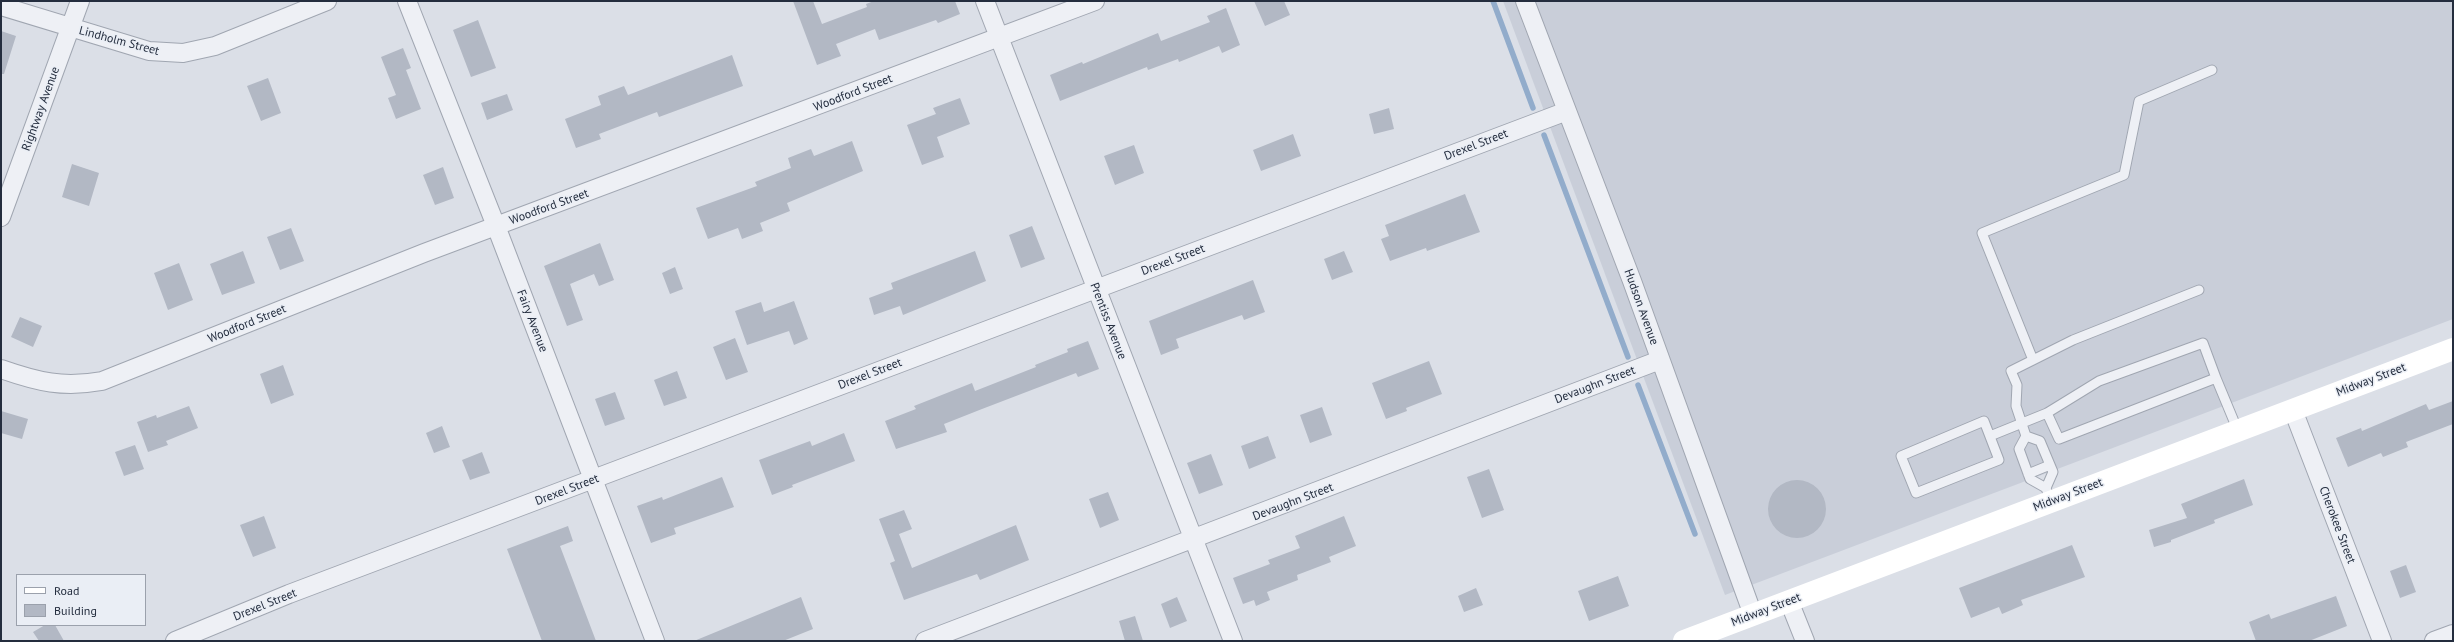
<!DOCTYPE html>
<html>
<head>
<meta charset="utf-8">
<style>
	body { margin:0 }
	#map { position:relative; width:2454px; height:642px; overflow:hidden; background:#dbdfe7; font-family:"PT Sans",sans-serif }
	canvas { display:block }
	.frame { position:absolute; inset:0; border:2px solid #242d3e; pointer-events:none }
	.legend { position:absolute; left:16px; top:574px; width:130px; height:52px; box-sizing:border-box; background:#eaeef5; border:1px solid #9ba1ac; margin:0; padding:5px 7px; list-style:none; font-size:12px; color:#242d3e }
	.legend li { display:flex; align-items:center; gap:8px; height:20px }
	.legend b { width:20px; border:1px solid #9ba1ac }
</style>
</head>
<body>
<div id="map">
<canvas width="2454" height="642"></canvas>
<div class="frame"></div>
<ul class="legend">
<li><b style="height:5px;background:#fff"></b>Road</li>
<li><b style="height:11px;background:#b2b8c4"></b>Building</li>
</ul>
</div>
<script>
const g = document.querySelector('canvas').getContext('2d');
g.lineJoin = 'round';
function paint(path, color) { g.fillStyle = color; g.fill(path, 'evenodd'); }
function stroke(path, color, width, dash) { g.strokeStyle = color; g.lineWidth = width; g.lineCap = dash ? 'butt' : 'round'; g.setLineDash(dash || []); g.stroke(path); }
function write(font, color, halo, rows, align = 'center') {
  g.font = font + ' "PT Sans",sans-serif'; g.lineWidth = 3; g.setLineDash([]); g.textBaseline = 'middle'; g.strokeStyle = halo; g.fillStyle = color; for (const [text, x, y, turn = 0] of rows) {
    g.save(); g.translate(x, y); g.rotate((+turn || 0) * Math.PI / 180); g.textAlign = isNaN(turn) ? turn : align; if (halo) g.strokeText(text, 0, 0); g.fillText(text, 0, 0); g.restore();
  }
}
const built = new Path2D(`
	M1503 1H2453V319L1725 595Z`);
const stream = new Path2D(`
	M1493 1 1533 108
	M1544 135 1628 357
	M1638 385 1695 534`);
const building = new Path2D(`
	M793 1H813L822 24 867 7 866 4 874 1H955L960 14 938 23 936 20 879 40 875 29 836 44 841 56 817 65Z
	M1254 1H1284L1290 15 1265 26Z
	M1226 8 1240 45 1222 53 1219 46 1179 62 1178 59 1148 70 1147 67 1060 101 1050 75 1082 62 1083 64 1158 33 1161 41 1210 22 1207 16Z
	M478 20 496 68 471 77 453 30Z
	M1 31 16 36 4 74H1Z
	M403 48 411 68 406 70 421 109 396 119 388 98 396 95 381 57Z
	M732 55 743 86 659 117 657 112 599 134 601 139 576 148 565 119 601 105 598 96 624 86 628 95Z
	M268 78 281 113 261 121 247 86Z
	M507 94 513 110 487 120 481 103Z
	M960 98 970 124 937 137 944 157 922 165 907 125 936 114 933 108Z
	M1389 108 1394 129 1374 134 1369 114Z
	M1293 134 1301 156 1261 171 1253 150Z
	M852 141 863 171 787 203 790 211 760 223 763 231 742 239 738 228 708 239 696 208 757 186 755 182 791 168 788 158 811 149 814 156Z
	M1134 145 1144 173 1115 185 1104 156Z
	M72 164 99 173 89 206 62 197Z
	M443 167 454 198 435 205 423 175Z
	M1465 194 1480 232 1427 251 1426 248 1390 261 1381 239 1389 236 1385 225Z
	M1032 226 1045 259 1021 268 1009 235Z
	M291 228 304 261 280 270 267 237Z
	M600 243 614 280 599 286 594 274 570 284 583 320 567 326 544 266Z
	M243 251 255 283 222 295 210 264Z
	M975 251 986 281 903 315 900 306 874 315 869 298 893 289 891 283Z
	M1344 251 1353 272 1332 280 1324 259Z
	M179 263 193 300 168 310 154 273Z
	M675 267 683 289 670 294 662 273Z
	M1253 280 1265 312 1244 320 1242 315 1176 339 1179 348 1161 355 1149 321Z
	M794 301 808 339 794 345 789 331 747 345 735 311 761 302 764 312Z
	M20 317 42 326 33 347 11 337Z
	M735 338 748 372 726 380 713 347Z
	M1088 341 1099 369 1078 377 1076 373 982 409 944 424 947 432 896 449 885 421 916 409 914 406 972 383 975 391 1036 367 1035 365 1068 352 1067 349Z
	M1429 361 1442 394 1406 408 1407 411 1386 419 1372 383Z
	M283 365 294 395 271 404 260 374Z
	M677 371 687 398 664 406 654 380Z
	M615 392 625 419 605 426 595 399Z
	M2453 401V424L2406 442 2408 447 2383 457 2381 453 2348 467 2336 438 2361 428 2362 431 2426 404 2429 410Z
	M189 406 198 428 166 441 168 445 148 452 137 422 156 415 157 418Z
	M1322 407 1332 435 1310 443 1300 415Z
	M1 411 28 419 22 439 1 433Z
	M442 426 450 447 434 453 426 433Z
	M844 433 855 461 792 485 793 487 772 495 759 460 810 441 812 446Z
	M1268 436 1276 458 1249 469 1241 446Z
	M135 445 144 469 124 476 115 452Z
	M482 452 490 473 470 480 462 460Z
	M1211 454 1223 485 1199 494 1187 463Z
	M1489 469 1504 510 1482 518 1467 477Z
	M722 477 734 507 674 528 676 534 651 543 637 506 662 497 663 500Z
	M2244 479 2253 505 2214 520 2215 523 2171 540V542L2154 547 2149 530 2187 518 2181 504Z
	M1768 509a29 29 0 1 1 58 0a29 29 0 1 1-58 0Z
	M1108 492 1119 520 1100 528 1089 499Z
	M904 510 912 529 899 534 912 568 1016 525 1029 560 980 580 977 574 904 600 890 563 895 561 879 519Z
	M264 516 276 548 253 557 240 525Z
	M1344 516 1356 546 1329 557 1331 562 1297 575 1298 580 1267 592 1270 600 1256 606 1254 600 1243 604 1233 578 1270 564 1268 560 1300 548 1295 536Z
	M568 526 573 541 560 546 596 641H542L507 549Z
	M2072 545 2085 577 2021 600 2023 605 2002 614 1999 607 1971 618 1959 588Z
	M2406 565 2416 592 2400 598 2390 571Z
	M1618 576 1629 606 1589 621 1578 591Z
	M1476 588 1483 605 1464 612 1458 596Z
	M2336 596 2347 626 2309 641H2256L2249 622 2269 614 2271 619Z
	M801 597 813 629 783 641H694Z
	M1177 597 1187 621 1170 628 1161 604Z
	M1135 616 1143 641H1125L1119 621Z
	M45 625H55L64 641H39L33 632Z`);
const lane = new Path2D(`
	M2033 360 1982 233 2124 175 2139 101 2212 70
	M2216 378 2238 431
	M1984 421 1999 460 1916 493 1901 456Z
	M1990 436 2047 413 2099 381 2203 343 2216 378 2059 439 2047 413
	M2026 436 2040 441 2053 472 2046 488 2048 494
	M2028 474 2050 465
	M2046 488 2030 479 2019 449 2026 436 2016 406 2017 385 2011 371 2073 340 2199 290`);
const street = new Path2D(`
	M407 1 496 226 655 641
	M985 1 1233 641
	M1525 1 1632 281 1753 615
	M1 6 149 51 183 53 215 46 327 1
	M1 217 80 1
	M1 369C38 382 63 388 102 381L424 253 1095 1
	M2293 410 2382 641
	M1789 601 1805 641
	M175 641 289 594 1567 111
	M925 641 1660 360
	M2434 641 2453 634`);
const secondary = new Path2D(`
	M1684 641 2453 349`);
const streetNames = [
	["Lindholm Street",119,41,15],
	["Woodford Street",853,93,-21],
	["Rightway Avenue",41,109,-70],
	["Drexel Street",1476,145,-21],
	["Woodford Street",549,207,-20],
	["Drexel Street",1173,260,-21],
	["Hudson Avenue",1641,307,70],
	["Fairy Avenue",532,321,69],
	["Prentiss Avenue",1108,321,69],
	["Woodford Street",247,324,-22],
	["Drexel Street",870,374,-21],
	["Midway Street",2371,380,-21],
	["Devaughn Street",1595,385,-21],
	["Drexel Street",567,490,-21],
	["Midway Street",2068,495,-21],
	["Devaughn Street",1293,502,-21],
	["Cherokee Street",2337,525,69],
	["Drexel Street",265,605,-22],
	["Midway Street",1766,610,-21]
];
paint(built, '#c9ced9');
stroke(stream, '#92accb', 5.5);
paint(building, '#b2b8c4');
stroke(lane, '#a0a6b1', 11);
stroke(street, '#a0a6b1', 20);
stroke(lane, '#eef0f5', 9);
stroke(street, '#eef0f5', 18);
stroke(secondary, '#fff', 22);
write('12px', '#242d3e', '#eaeef5', streetNames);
</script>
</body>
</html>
